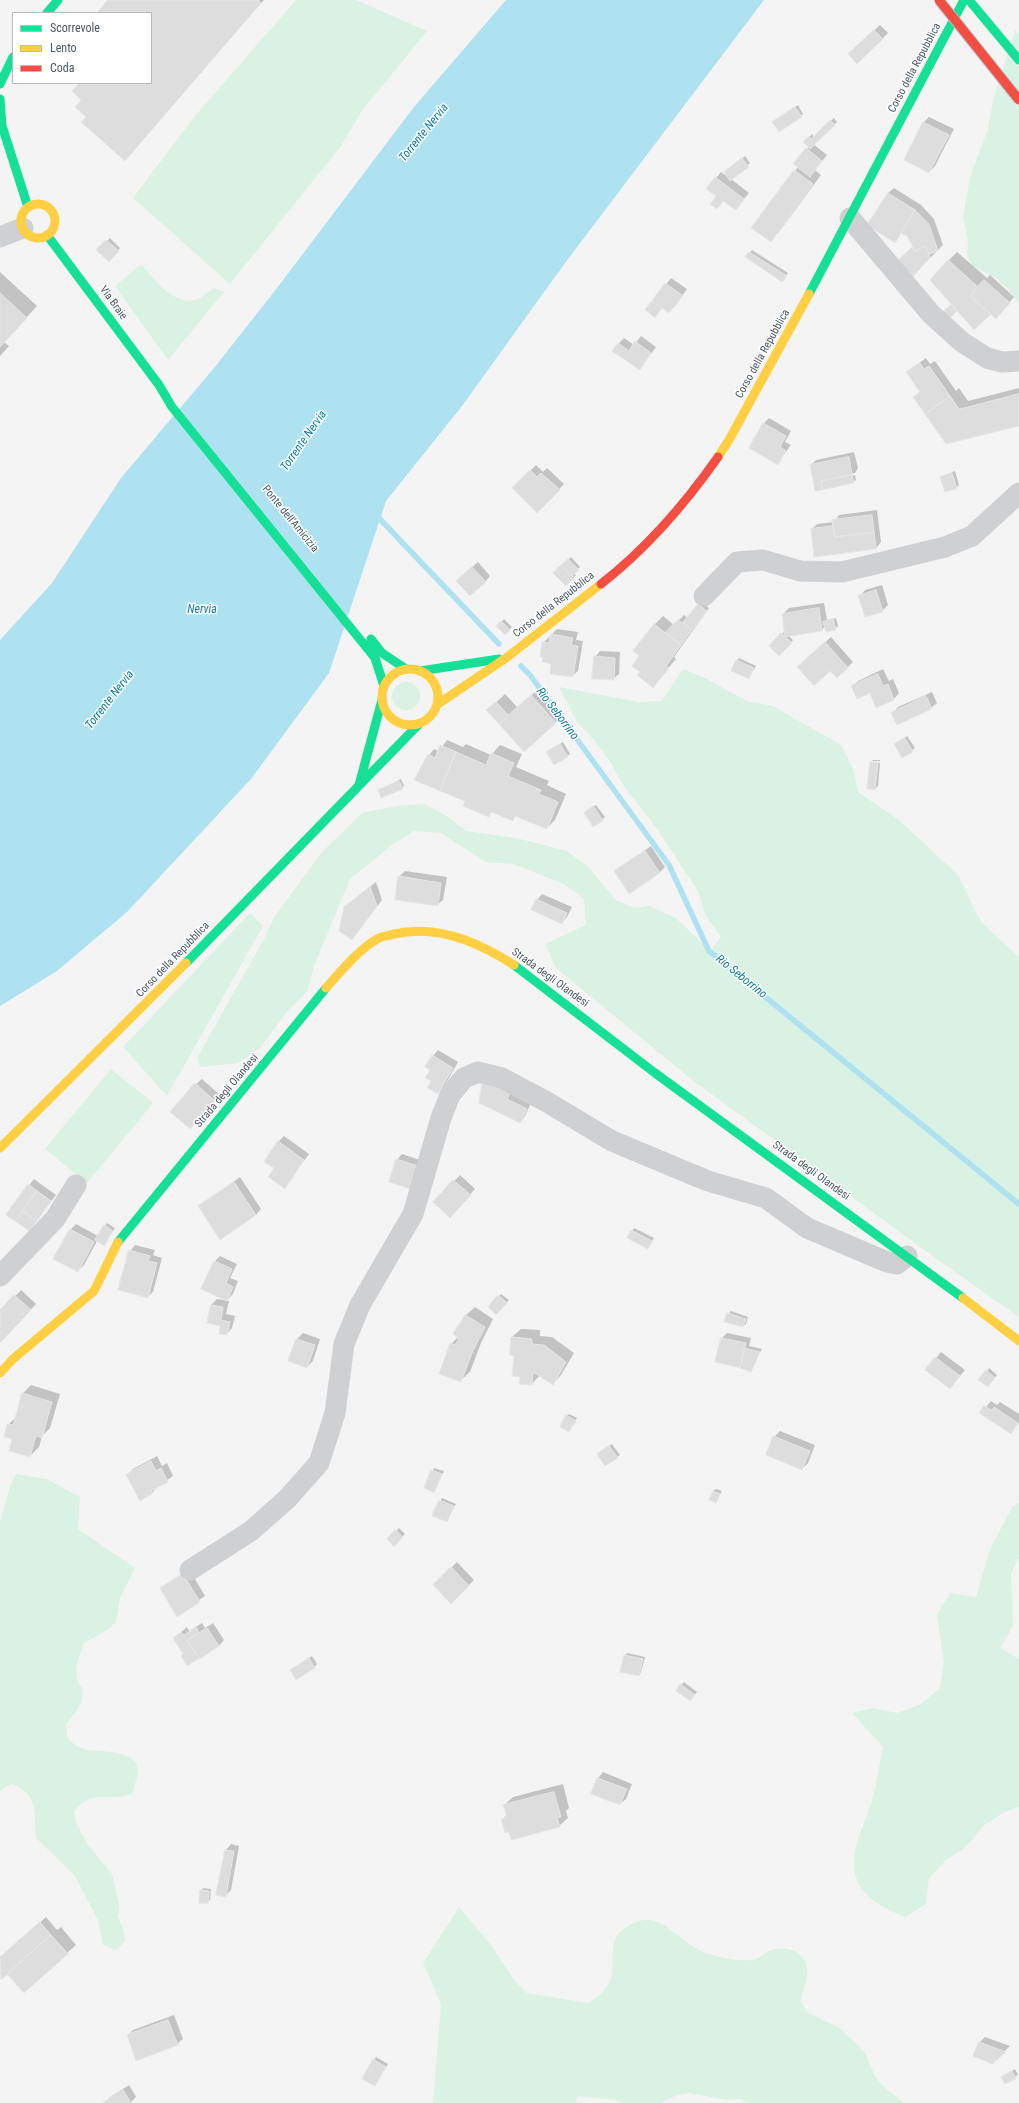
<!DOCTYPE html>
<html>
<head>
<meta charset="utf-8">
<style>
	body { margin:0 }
	#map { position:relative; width:1019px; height:2103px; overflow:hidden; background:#f4f4f4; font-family:"Roboto Condensed",sans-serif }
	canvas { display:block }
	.legend { position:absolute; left:12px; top:12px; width:140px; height:72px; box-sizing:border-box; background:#fff; border:1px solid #b7bbc0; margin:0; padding:5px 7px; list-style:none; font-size:12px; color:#4a5661 }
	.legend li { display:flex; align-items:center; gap:8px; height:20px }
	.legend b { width:20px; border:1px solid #b7bbc0 }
</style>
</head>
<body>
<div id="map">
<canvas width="1019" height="2103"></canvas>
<ul class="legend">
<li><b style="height:5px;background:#16e098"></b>Scorrevole</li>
<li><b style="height:5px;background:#ffcf43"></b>Lento</li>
<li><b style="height:5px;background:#f24e42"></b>Coda</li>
</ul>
</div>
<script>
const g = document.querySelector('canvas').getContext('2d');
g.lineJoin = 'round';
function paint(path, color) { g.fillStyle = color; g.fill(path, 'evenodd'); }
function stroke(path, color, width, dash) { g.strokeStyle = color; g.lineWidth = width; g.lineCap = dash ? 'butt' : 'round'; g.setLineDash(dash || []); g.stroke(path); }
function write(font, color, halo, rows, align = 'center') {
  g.font = font + ' "Roboto Condensed",sans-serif'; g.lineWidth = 3; g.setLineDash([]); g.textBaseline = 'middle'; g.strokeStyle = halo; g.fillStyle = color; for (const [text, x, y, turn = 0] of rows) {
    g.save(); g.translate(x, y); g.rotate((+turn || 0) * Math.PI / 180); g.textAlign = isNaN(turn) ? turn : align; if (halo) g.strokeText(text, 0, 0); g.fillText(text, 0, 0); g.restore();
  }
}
const green = new Path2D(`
	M296 0H356L427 31 361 112 341 146 230 284 133 198 195 116Z
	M1015 30 1019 35V303L1007 288 996 278 973 266 967 255 968 242 963 217 970 177 988 129 993 101Z
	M141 264C155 280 171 304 195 300 201 299 209 291 214 288L224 292 168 360 115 286Z
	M683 669 703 677 747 701 773 706 841 745 853 769 858 792 899 820 958 875 981 922 1019 957V1317L927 1252 691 1079 556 968 545 944 586 925 584 899 564 884 513 864 486 862 441 833 414 831 393 844 350 879 314 966 307 992 289 1009 260 1048 239 1063 200 1067 197 1058 264 939 275 916 322 852 362 813 397 806 424 804 447 816 466 831 516 838 567 851 587 866 616 900 634 908 649 906 676 918 710 951 721 937 706 916 698 891 655 826 623 785 611 763 595 741 577 722 559 687 638 702 662 701Z
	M392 696a14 14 0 1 1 28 0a14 14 0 1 1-28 0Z
	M250 913 263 926 167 1096 123 1047Z
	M111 1069 153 1103 87 1183 45 1149Z
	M16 1474 47 1479 80 1497 78 1529 135 1568 120 1598 116 1622 107 1630 84 1643 76 1666 77 1679 83 1691 81 1704 66 1725 67 1737 76 1746 88 1750 112 1752 125 1755 136 1762 138 1774 132 1794C108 1803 95 1787 74 1811L76 1823 88 1845 112 1874 119 1905 118 1917 123 1929 125 1941 116 1950 103 1945 98 1920 75 1876 36 1838C34 1813 39 1793 11 1784L0 1791V1522L10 1486Z
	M1019 1503V1558L1011 1573 1013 1626 1000 1648 1019 1659V1807L1004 1812 983 1826 967 1846 946 1860 929 1878 926 1904 905 1917C870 1903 845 1886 857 1843 861 1828 869 1813 873 1797 877 1781 880 1763 883 1747L852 1713 872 1708 897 1713 921 1704 940 1688 944 1662 937 1615 950 1593 976 1597 990 1549 1013 1506Z
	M459 1907 491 1945 514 1980 527 1993 588 2003C599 1996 611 1987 612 1973 614 1956 608 1937 627 1927 633 1923 643 1919 650 1920 667 1923 680 1939 694 1947 702 1952 710 1955 720 1957 731 1959 744 1962 756 1959 760 1958 764 1953 768 1951 779 1947 794 1947 802 1957 814 1971 802 1987 801 2002L808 2013 838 2027 856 2043 865 2053 875 2076 883 2086 904 2103H750L740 2099 728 2100 689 2093 677 2095 660 2103H626L615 2100 577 2096 576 2103H433L441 2004 423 1963Z`);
const water = new Path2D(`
	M506 0H764L565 263 462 406 386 501 329 673 251 779 127 912 57 971 0 1006V640L52 583 121 478 214 368 277 288 414 107Z`);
const shadow = new Path2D(`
	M110 0H264L125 159 87 116 80 83H151V13H99Z
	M880 25 888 33 882 39 855 48Z
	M798 105 803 114 801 116 773 122Z
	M929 117 954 129 935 166 929 172 905 159 924 122Z
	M834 118 837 122 813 144 827 155 815 170 821 175 779 232 770 241 753 228 798 167 809 146 804 142 812 134 814 137Z
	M745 156 750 163 731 179 749 193 736 209 724 200 717 208 716 178 721 172 728 177 725 172Z
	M894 188 921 205 934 219 943 245 917 271 897 263 914 247 908 235 902 232 895 241 888 193Z
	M110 238 120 248 109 260 98 250Z
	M752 250 788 273 784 278 750 253Z
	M957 252 987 278 990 275 1014 297 1001 312 991 313 957 310 948 318 943 313 952 304 948 261Z
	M0 272 37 306 4 342 9 346 0 356Z
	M671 278 687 289 675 306 669 312 663 307 646 310Z
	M641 336 656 347 640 369 618 344 624 338 634 345Z
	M926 358 930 364 935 361 956 391 959 388 968 401 1019 388V425L947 443 914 397 920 391 907 372Z
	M769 418 791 431 785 442 791 445 778 463 763 424Z
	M854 452 858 468 855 473 827 479V481L855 475 856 480 853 482 816 490 811 465 816 460Z
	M536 465 543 472 547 468 564 484 537 512 513 488Z
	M955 471 959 485 956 488 941 477Z
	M877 510 881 542 876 548 815 556 812 529 817 524 834 522 839 515Z
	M571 557 580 567 574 573 576 575 566 585 554 573Z
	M478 562 490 576 485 582 463 575Z
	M882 585 888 605 882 611 860 596 865 590Z
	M701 602 709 608 674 657 676 659 653 686 641 672V656L654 625 663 616 674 625 684 615 688 618Z
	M824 603 827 620 836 618 838 626 835 629 825 626 822 630 788 635 793 640 779 655 771 646 784 632 783 614 789 608Z
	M504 619 512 627 505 634 498 626Z
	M557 629 578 632 576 640 583 641 578 671 572 676 552 663 543 643Z
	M831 637 853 662 847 668 830 670 804 662Z
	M600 651 620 652 619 674 613 679 595 657Z
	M739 658 756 666 749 678 737 661Z
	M883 669 889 681 893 679 899 693 894 699 877 707 870 692 852 686 858 681Z
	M540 687 564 714 525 751 488 710 505 694 518 708Z
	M932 692 937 703 931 708 893 713 898 707Z
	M907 736 915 748 902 757 895 744Z
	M447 740 463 747 466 744 491 755 500 745 522 754 516 767 549 781 547 785 566 794 555 820 547 828 517 815 512 820 492 812 488 816 466 801 429 755 434 749 439 751Z
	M563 742 570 754 567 756 550 750Z
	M873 760H880V761H872Z
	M872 761V763H880L878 786 875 789 871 762Z
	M401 779 404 786 402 788 379 790Z
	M596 805 605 817 602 820 587 810Z
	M651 846 665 867 659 873 615 871Z
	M405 871 447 877 443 900 437 905 399 877Z
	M376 882 382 900 352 939 345 907Z
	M542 894 572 907 567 917 562 923 537 900Z
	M438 1050 458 1062 444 1087 438 1093 432 1081 433 1056Z
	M202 1079 220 1095 195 1122 196 1084Z
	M488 1079 531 1103 525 1116 520 1122 483 1085Z
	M284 1136 309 1154 285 1187 275 1168 278 1142Z
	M402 1154 423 1161 416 1183 397 1160Z
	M460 1175 475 1189 455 1211 434 1202Z
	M240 1177 261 1209 256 1215 199 1207Z
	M34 1179 56 1195 29 1230 7 1214Z
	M107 1223 115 1228 106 1242 97 1241 84 1265 78 1271 70 1230 76 1224 98 1236Z
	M634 1228 654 1238 650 1245 628 1237Z
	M135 1245 155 1250 153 1255 162 1258 153 1292 147 1297 130 1251Z
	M220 1256 237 1264 230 1278 238 1281 233 1294 227 1300 214 1262Z
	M21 1290 36 1304 0 1343V1312Z
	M501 1294 509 1300 496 1314 489 1307Z
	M217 1299 229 1301 226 1314 235 1316 232 1328 227 1334 221 1325 208 1323 211 1305Z
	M475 1307 493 1319 481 1343 470 1372 461 1380 451 1344 458 1337 455 1334 466 1315Z
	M731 1311 748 1317 746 1324 743 1326 728 1314Z
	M521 1329 540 1330V1336L552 1337 574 1353 561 1375 553 1384 540 1375 532 1384 521 1376 515 1355 512 1337Z
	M303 1333 320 1339 313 1361 307 1367 290 1361 297 1339Z
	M727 1333 751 1338 749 1346 762 1349 750 1370 722 1338Z
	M941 1352 965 1370 950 1388 936 1358Z
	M989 1368 997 1375 990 1383 987 1371Z
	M31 1385 60 1394 50 1428 42 1436 39 1447 30 1456 13 1438 8 1425 16 1417 22 1394Z
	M991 1401 997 1405 1000 1402 1019 1414V1423L1011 1432 981 1413Z
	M569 1414 577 1418 569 1431 567 1416Z
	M780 1431 815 1445 808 1463 802 1469 774 1437Z
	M612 1444 620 1455 617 1457 598 1454Z
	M157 1456 162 1466 167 1463 173 1476 157 1487 152 1493 127 1475 133 1469Z
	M434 1468 444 1471 434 1491 425 1488Z
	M716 1489 722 1491 716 1502 713 1491Z
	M442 1498 456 1504 447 1521 440 1501Z
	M399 1528 405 1534 394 1545 388 1539Z
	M457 1562 474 1580 451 1602 434 1585Z
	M189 1569 205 1596 177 1615 161 1588Z
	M202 1623 205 1628 213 1623 224 1640 219 1646 188 1665 184 1654 174 1638 187 1627 189 1631Z
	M627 1653 645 1657 641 1672 639 1675 625 1656Z
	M312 1656 317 1664 314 1667 291 1670Z
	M684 1682 697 1692 693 1697 681 1685Z
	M603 1772 632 1784 626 1799 620 1804 592 1793 598 1778Z
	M563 1784 569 1808 566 1811 568 1818 559 1826 510 1831 502 1820 507 1815 504 1805 513 1797Z
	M231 1844 239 1846 231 1890 225 1896 226 1850Z
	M203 1888 211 1889 210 1900 207 1903 201 1891Z
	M46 1917 57 1930 61 1927 76 1945 67 1953 12 1971 1 1978 0 1958Z
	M174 2015 183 2039 177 2044 128 2035 133 2030Z
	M985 2037 1010 2046 992 2063 980 2042Z
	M376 2057 388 2064 375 2085 374 2060Z
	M1015 2069 1018 2075 1006 2083 1002 2077Z
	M129 2085 136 2097 130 2103H105L110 2097Z`);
const stream = new Path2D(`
	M376 515 499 644
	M521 666 530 675 669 865 709 951 1019 1204`);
const building = new Path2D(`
	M108 0H258L261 3 125 161 81 122 86 117 75 107 81 100 72 91 79 83H151V13H97Z
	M874 30 883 39 857 64 848 54Z
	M795 107 802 117 779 132 772 122Z
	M830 120 835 125 810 149 803 142 809 136 811 139Z
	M923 122 949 135 929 173 904 160Z
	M806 148 822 161 810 177 793 164Z
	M742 158 749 167 730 181 724 172Z
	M794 170 813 184 771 242 751 228Z
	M715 177 744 199 736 210 723 201 717 209 710 204 716 196 706 189Z
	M888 193 915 210 895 243 867 225Z
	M915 210 929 224 938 251 929 254 926 246 915 251 907 236 901 233Z
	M106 240 119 251 109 262 96 250Z
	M926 246 930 257 912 278 895 263 912 247 915 251Z
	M749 252 787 276 782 282 745 257Z
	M948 260 978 287 970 296 991 314 974 330 930 280Z
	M984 280 1010 303 996 319 970 296Z
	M665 283 682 295 669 313 652 301Z
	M0 293 27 318 0 347Z
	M652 301 662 308 655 318 645 310Z
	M951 305 957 311 948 320 942 313Z
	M635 341 651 353 640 370 612 351 618 343 629 351Z
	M920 363 924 369 929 366 950 396 925 414 913 397 920 392 906 372Z
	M1019 394V426L946 444 925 414 950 396 959 409Z
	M763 423 786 436 780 447 786 451 778 465 749 448Z
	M849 457 852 475 821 481 822 490 815 491 810 465Z
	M530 470 537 477 541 473 560 490 537 513 512 488Z
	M952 473 957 489 945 492 940 477Z
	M852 475 854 483 822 490 821 481Z
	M872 515 874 532 835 537 832 520Z
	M833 526 835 537 874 532 876 549 814 557 811 529Z
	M568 559 579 570 572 576 561 565Z
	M561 565 574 578 566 586 553 573Z
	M472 567 486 582 470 596 456 581Z
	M876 590 883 612 865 617 858 596Z
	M698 604 707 611 692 630 683 623Z
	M819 608 822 631 785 637 782 614Z
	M833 619 836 630 826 632 823 622Z
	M678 620 692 630 681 645 665 633Z
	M501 621 510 630 505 635 496 626Z
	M654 624 681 645 666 666 669 668 653 688 637 675 640 672 632 666 639 656 633 651Z
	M781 633 792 643 779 656 769 646Z
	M551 634 573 638 571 645 578 646 573 677 550 674 551 664 542 662 543 657H540L542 642 549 643Z
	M825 642 848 668 837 678 830 671 814 686 797 667Z
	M594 656 615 658 614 680 592 679Z
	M736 660 754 668 749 679 731 671Z
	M878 674 883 686 888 684 894 700 876 708 870 693 857 699 851 686Z
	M531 695 556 723 524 752 499 724Z
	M926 696 932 709 897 725 891 713Z
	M496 702 509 716 499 724 486 710Z
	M905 738 913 752 902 758 894 744Z
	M560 744 568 757 554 765 546 752Z
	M440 745 456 752 440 791 414 780 428 754 435 758Z
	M456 752 486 765 491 753 514 763 508 776 541 790 539 794 558 802 547 829 515 816 513 821 491 812 489 817 463 806 465 801 440 791Z
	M870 762H878L875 790 867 789Z
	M399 781 403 789 381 798 378 790Z
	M593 806 603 821 593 827 584 813Z
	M645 851 660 873 629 894 614 871Z
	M398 876 441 883 438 906 395 900Z
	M370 887 377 906 352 940 339 931 344 907Z
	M536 899 567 913 562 924 531 910Z
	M432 1055 453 1068 438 1094 427 1088 431 1081 425 1078 430 1070 425 1067Z
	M195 1083 215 1101 190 1129 170 1112Z
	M482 1084 512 1089 507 1099 527 1109 520 1123 479 1103Z
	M278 1141 304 1160 285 1189 268 1177 274 1168 264 1162Z
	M396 1159 418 1166 411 1189 389 1182Z
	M453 1180 471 1195 450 1218 433 1202Z
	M234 1182 256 1215 220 1240 198 1206Z
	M28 1184 37 1191 15 1221 6 1215Z
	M37 1191 51 1201 37 1221 23 1211Z
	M23 1211 37 1221 29 1231 15 1221Z
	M104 1225 113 1231 104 1246 95 1240Z
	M70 1229 94 1242 78 1272 53 1259Z
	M631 1230 652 1241 648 1249 627 1238Z
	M129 1250 150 1256 148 1261 157 1263 148 1298 118 1290Z
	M214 1261 232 1269 226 1283 233 1287 227 1301 201 1289Z
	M14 1295 31 1310 0 1343V1310Z
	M498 1295 507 1303 496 1315 488 1307Z
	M211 1305 223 1307 221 1320 230 1322 227 1335 219 1334 220 1326 207 1323Z
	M727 1313 746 1319 743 1327 724 1322Z
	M465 1315 485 1327 472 1353 461 1382 439 1374 450 1343 455 1345 459 1339 453 1334Z
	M511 1337 532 1339V1344L544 1345 566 1362 553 1385 533 1372 532 1385 519 1384 520 1377 512 1376 514 1356 510 1355Z
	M721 1338 746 1343 740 1368 715 1362Z
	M296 1339 315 1345 307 1368 288 1361Z
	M744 1348 760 1352 751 1372 740 1368Z
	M935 1357 960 1376 950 1389 925 1370Z
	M986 1370 995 1378 988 1387 978 1380Z
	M22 1393 52 1402 42 1438 36 1436 30 1457 9 1451 12 1439 4 1437 7 1424 13 1425Z
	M984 1406 992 1410 994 1407 1018 1423 1011 1434 979 1413Z
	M566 1415 576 1421 569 1432 560 1427Z
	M773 1436 810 1451 802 1470 766 1455Z
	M609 1446 618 1458 605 1466 597 1454Z
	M151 1461 156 1471 161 1468 168 1482 151 1491 152 1494 140 1501 126 1475Z
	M431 1470 442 1474 434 1493 424 1488Z
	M713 1491 720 1494 716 1503 709 1500Z
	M439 1500 454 1506 447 1522 432 1516Z
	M395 1530 403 1537 394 1547 387 1539Z
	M451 1567 469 1586 451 1604 433 1585Z
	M183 1574 200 1602 177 1617 160 1588Z
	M196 1627 199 1633 187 1641 199 1658 187 1666 181 1656 183 1654 173 1638 181 1632 184 1635Z
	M207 1628 219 1646 200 1659 187 1641Z
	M624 1655 643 1659 639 1676 620 1672Z
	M309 1658 315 1668 296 1680 290 1670Z
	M680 1684 695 1695 690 1701 676 1691Z
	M597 1778 627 1789 620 1805 591 1794Z
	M554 1792 561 1817 557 1818 560 1827 511 1840 509 1832 505 1833 501 1819 507 1818 503 1805Z
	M225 1850 234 1851 226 1897 216 1895Z
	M200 1890 209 1891 208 1904 199 1903Z
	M40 1922 51 1935 1 1980 0 1957Z
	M51 1935 68 1954 24 1993 7 1974Z
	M168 2020 178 2045 136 2061 127 2035Z
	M979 2042 1006 2052 992 2064 973 2056Z
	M373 2059 386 2067 375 2086 362 2079Z
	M1012 2071 1016 2079 1005 2084 1001 2077Z
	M123 2090 131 2103H104V2102Z`);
const street = new Path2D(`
	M850 218 931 314 962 342 987 358 1002 362 1019 361
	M0 237 23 228
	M704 596 737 562 763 560 800 571 842 572 945 547 972 536 1019 493
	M0 1276 55 1219 76 1185
	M190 1570 251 1531 287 1499 319 1463 335 1413 344 1344 360 1305 413 1214 441 1118 450 1095 464 1078 478 1072 502 1078 547 1102 612 1141 708 1181 766 1198 807 1228 887 1262 897 1264 907 1256`);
const fast = new Path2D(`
	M969 0 1019 60
	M47 13 58 0
	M0 84 13 57
	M0 99 2 126 28 207
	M47 235 159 385 172 407 375 658 384 686
	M809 294 964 0
	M371 639 382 653 406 669
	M420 671 499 659
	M359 785 382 700
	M186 963 419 724
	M514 965 655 1073 963 1298
	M118 1242 326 988`);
const slow = new Path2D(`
	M21 221a17 17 0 1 1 34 0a17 17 0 1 1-34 0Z
	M718 457 729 440 809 294
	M382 697a28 28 0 1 1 56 0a28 28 0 1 1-56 0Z
	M438 704 506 658 601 584
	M326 988C339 973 361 947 379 938 383 936 389 936 394 934 436 924 479 942 514 965
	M0 1148 186 963
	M963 1298 1019 1341
	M0 1373 13 1359 94 1291 118 1242`);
const jam = new Path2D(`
	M601 584C646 549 685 504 718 457`);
const jamBridge = new Path2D(`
	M939 0 1019 100`);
const streetNames = [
	["Corso della Repubblica",915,68,-62],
	["Via Braie",113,303,54],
	["Corso della Repubblica",763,354,-61],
	["Ponte dell'Amicizia",290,519,51],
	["Corso della Repubblica",554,605,-38],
	["Corso della Repubblica",173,960,-46],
	["Strada degli Olandesi",550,978,36],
	["Strada degli Olandesi",227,1091,-50],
	["Strada degli Olandesi",811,1171,36]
];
const waterNames = [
	["Torrente Nervia",424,133,-51],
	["Torrente Nervia",304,441,-55],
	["Nervia",202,610],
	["Torrente Nervia",110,700,-52],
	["Rio Seborrino",557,714,53],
	["Rio Seborrino",741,977,39]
];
paint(green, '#d9f2e3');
paint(water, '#aee2f0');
paint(shadow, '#0003');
stroke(stream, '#aee2f0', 5.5);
paint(building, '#ddddde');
stroke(building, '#e5e6e7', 1);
stroke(street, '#ced0d2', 21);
stroke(fast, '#16e098', 9);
stroke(slow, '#ffcf43', 9);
stroke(jam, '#f24e42', 9);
stroke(jamBridge, '#b9bec3', 11, []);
stroke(jamBridge, '#f24e42', 9);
write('11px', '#4a5661', '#fff', streetNames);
write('italic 12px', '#0c7c9b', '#fff', waterNames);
</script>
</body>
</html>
